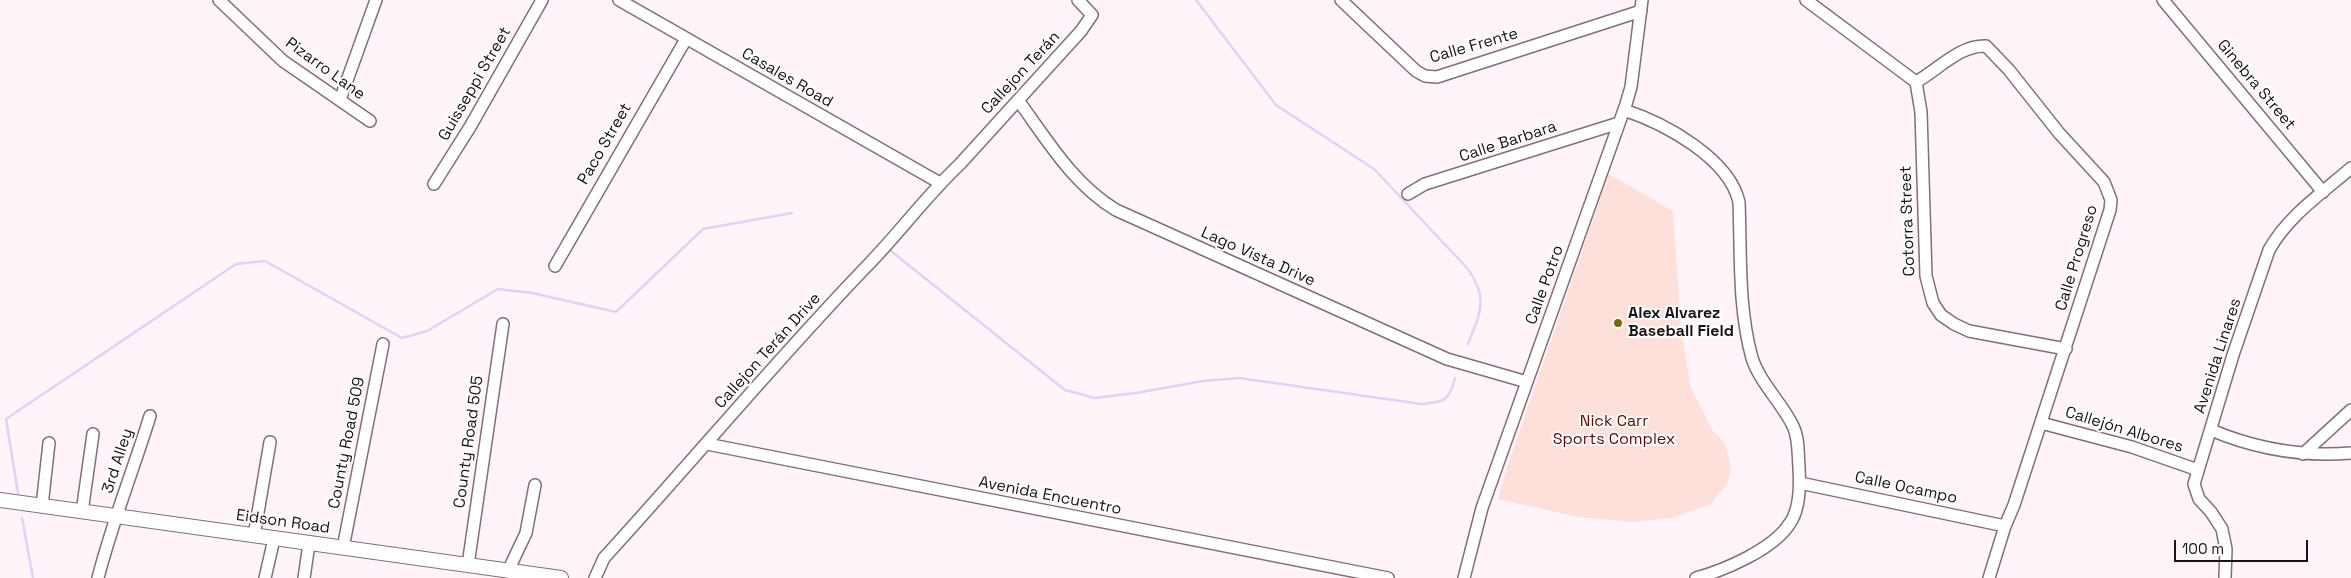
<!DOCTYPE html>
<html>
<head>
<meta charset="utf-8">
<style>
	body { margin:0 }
	#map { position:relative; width:2351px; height:578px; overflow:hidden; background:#fef4f9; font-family:"Space Grotesk",sans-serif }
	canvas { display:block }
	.scale { position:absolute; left:2174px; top:540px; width:134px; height:22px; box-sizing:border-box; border:2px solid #191216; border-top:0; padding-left:6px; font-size:15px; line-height:18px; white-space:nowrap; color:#191216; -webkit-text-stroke:4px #fff; paint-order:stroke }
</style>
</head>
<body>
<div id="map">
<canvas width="2351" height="578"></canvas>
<div class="scale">100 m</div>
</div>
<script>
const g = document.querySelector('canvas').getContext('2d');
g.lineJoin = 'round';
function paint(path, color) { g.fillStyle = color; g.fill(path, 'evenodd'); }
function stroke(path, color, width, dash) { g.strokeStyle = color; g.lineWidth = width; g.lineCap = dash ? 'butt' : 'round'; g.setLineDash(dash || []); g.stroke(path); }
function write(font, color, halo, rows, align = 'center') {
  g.font = font + ' "Space Grotesk",sans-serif'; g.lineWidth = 4; g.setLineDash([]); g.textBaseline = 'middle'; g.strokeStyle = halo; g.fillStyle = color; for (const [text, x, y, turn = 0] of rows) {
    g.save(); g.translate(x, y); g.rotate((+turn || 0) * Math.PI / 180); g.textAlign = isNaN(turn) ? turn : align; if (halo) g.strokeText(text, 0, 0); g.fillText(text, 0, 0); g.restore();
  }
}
const green = new Path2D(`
	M1609 174 1673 211 1681 329 1691 388 1713 431 1725 443 1731 468 1727 484 1711 504 1672 518 1632 522 1578 517 1498 499 1506 470Z`);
const stream = new Path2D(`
	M1196 0 1276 105 1374 169 1468 269C1489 299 1480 313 1468 344
	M891 251 1065 390 1095 398 1136 393 1203 381 1239 378 1421 404C1445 402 1449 401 1455 378
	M18 493 6 419 236 264 265 261 402 338 427 331 498 289 532 293 616 312 703 229 792 213
	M22 518 33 578`);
const minor = new Path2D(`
	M219 0 283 61 370 121
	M619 0 940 183
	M1341 0 1416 71 1425 76 1437 77 1641 11
	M1806 0 1916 82C1938 70 1959 45 1986 46L2009 70 2059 133 2104 182 2111 200 2110 210 2014 505 2005 526 1989 578
	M2163 0 2323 192
	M1916 82 1921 112 1926 276 1933 303 1941 315 1954 324 1969 331 2066 349
	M340 100 376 0
	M1018 100C1047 140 1073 184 1116 210L1447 359 1527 382
	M1624 110C1664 123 1729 158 1739 202 1741 254 1738 308 1752 358 1760 383 1782 403 1793 426 1799 438 1798 455 1799 468 1800 484 1800 509 1790 523 1774 549 1725 570 1696 578
	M434 184 470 127 542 0
	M1408 194 1425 184 1619 123
	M555 266 686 39
	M2041 423 2132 447 2198 470
	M2211 430C2256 449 2301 457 2351 453
	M707 444 1388 578
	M2303 454 2351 410
	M1800 483 2005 526
	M42 506 49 443
	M82 512 93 434
	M254 536 270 442
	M343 548 383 344
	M468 565 503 324
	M508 571 526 533 535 485
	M98 578C112 523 133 471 150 416
	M265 578 274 539
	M304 578 309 544
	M595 578 604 558C693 461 777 359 868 265 900 232 927 195 960 164L1081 31 1092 15 1078 0
	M1464 578 1482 508 1626 104 1631 87 1642 0
	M2225 578 2226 549 2222 529 2211 512 2199 499 2194 484 2233 355 2269 250C2288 216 2322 193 2351 168`);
const tertiary = new Path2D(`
	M0 500 561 578`);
const markers = [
	[1618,323,5,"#756901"]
];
const streetNames = [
	["Calle Frente",1474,46,-16],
	["Pizarro Lane",325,69,36],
	["Callejon Terán",1021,73,-47],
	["Casales Road",787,78,30],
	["Guisseppi Street",475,84,-60],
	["Ginebra Street",2256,85,50],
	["Calle Barbara",1508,142,-18],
	["Paco Street",605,144,-60],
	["Cotorra Street",1908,221,-92],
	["Lago Vista Drive",1258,257,24],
	["Calle Progreso",2077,258,-73],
	["Calle Potro",1545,285,-70],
	["Callejon Terán Drive",768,351,-48],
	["Avenida Linares",2218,356,-72],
	["Callejón Albores",2124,430,17],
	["County Road 505",469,442,-82],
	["County Road 509",347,443,-79],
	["3rd Alley",118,461,-72],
	["Calle Ocampo",1906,488,12],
	["Avenida Encuentro",1050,496,11],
	["Eidson Road",283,522,8]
];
const poiNames = [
	["Alex Alvarez",1628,314],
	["Baseball Field",1628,332]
];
const parkNames = [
	["Nick Carr",1614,422],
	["Sports Complex",1614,440]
];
paint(green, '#fde0d9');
stroke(stream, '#ded3f5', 2.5);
stroke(minor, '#836e78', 14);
stroke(tertiary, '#836e78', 16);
stroke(minor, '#fff', 11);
stroke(tertiary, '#fff', 14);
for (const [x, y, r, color] of markers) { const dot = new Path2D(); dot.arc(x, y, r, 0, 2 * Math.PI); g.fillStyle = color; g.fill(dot); stroke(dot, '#fff', 2); }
write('16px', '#191216', '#fff', streetNames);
write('bold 16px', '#191216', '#fff', poiNames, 'left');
write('16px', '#5e0900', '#fff', parkNames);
</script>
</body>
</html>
